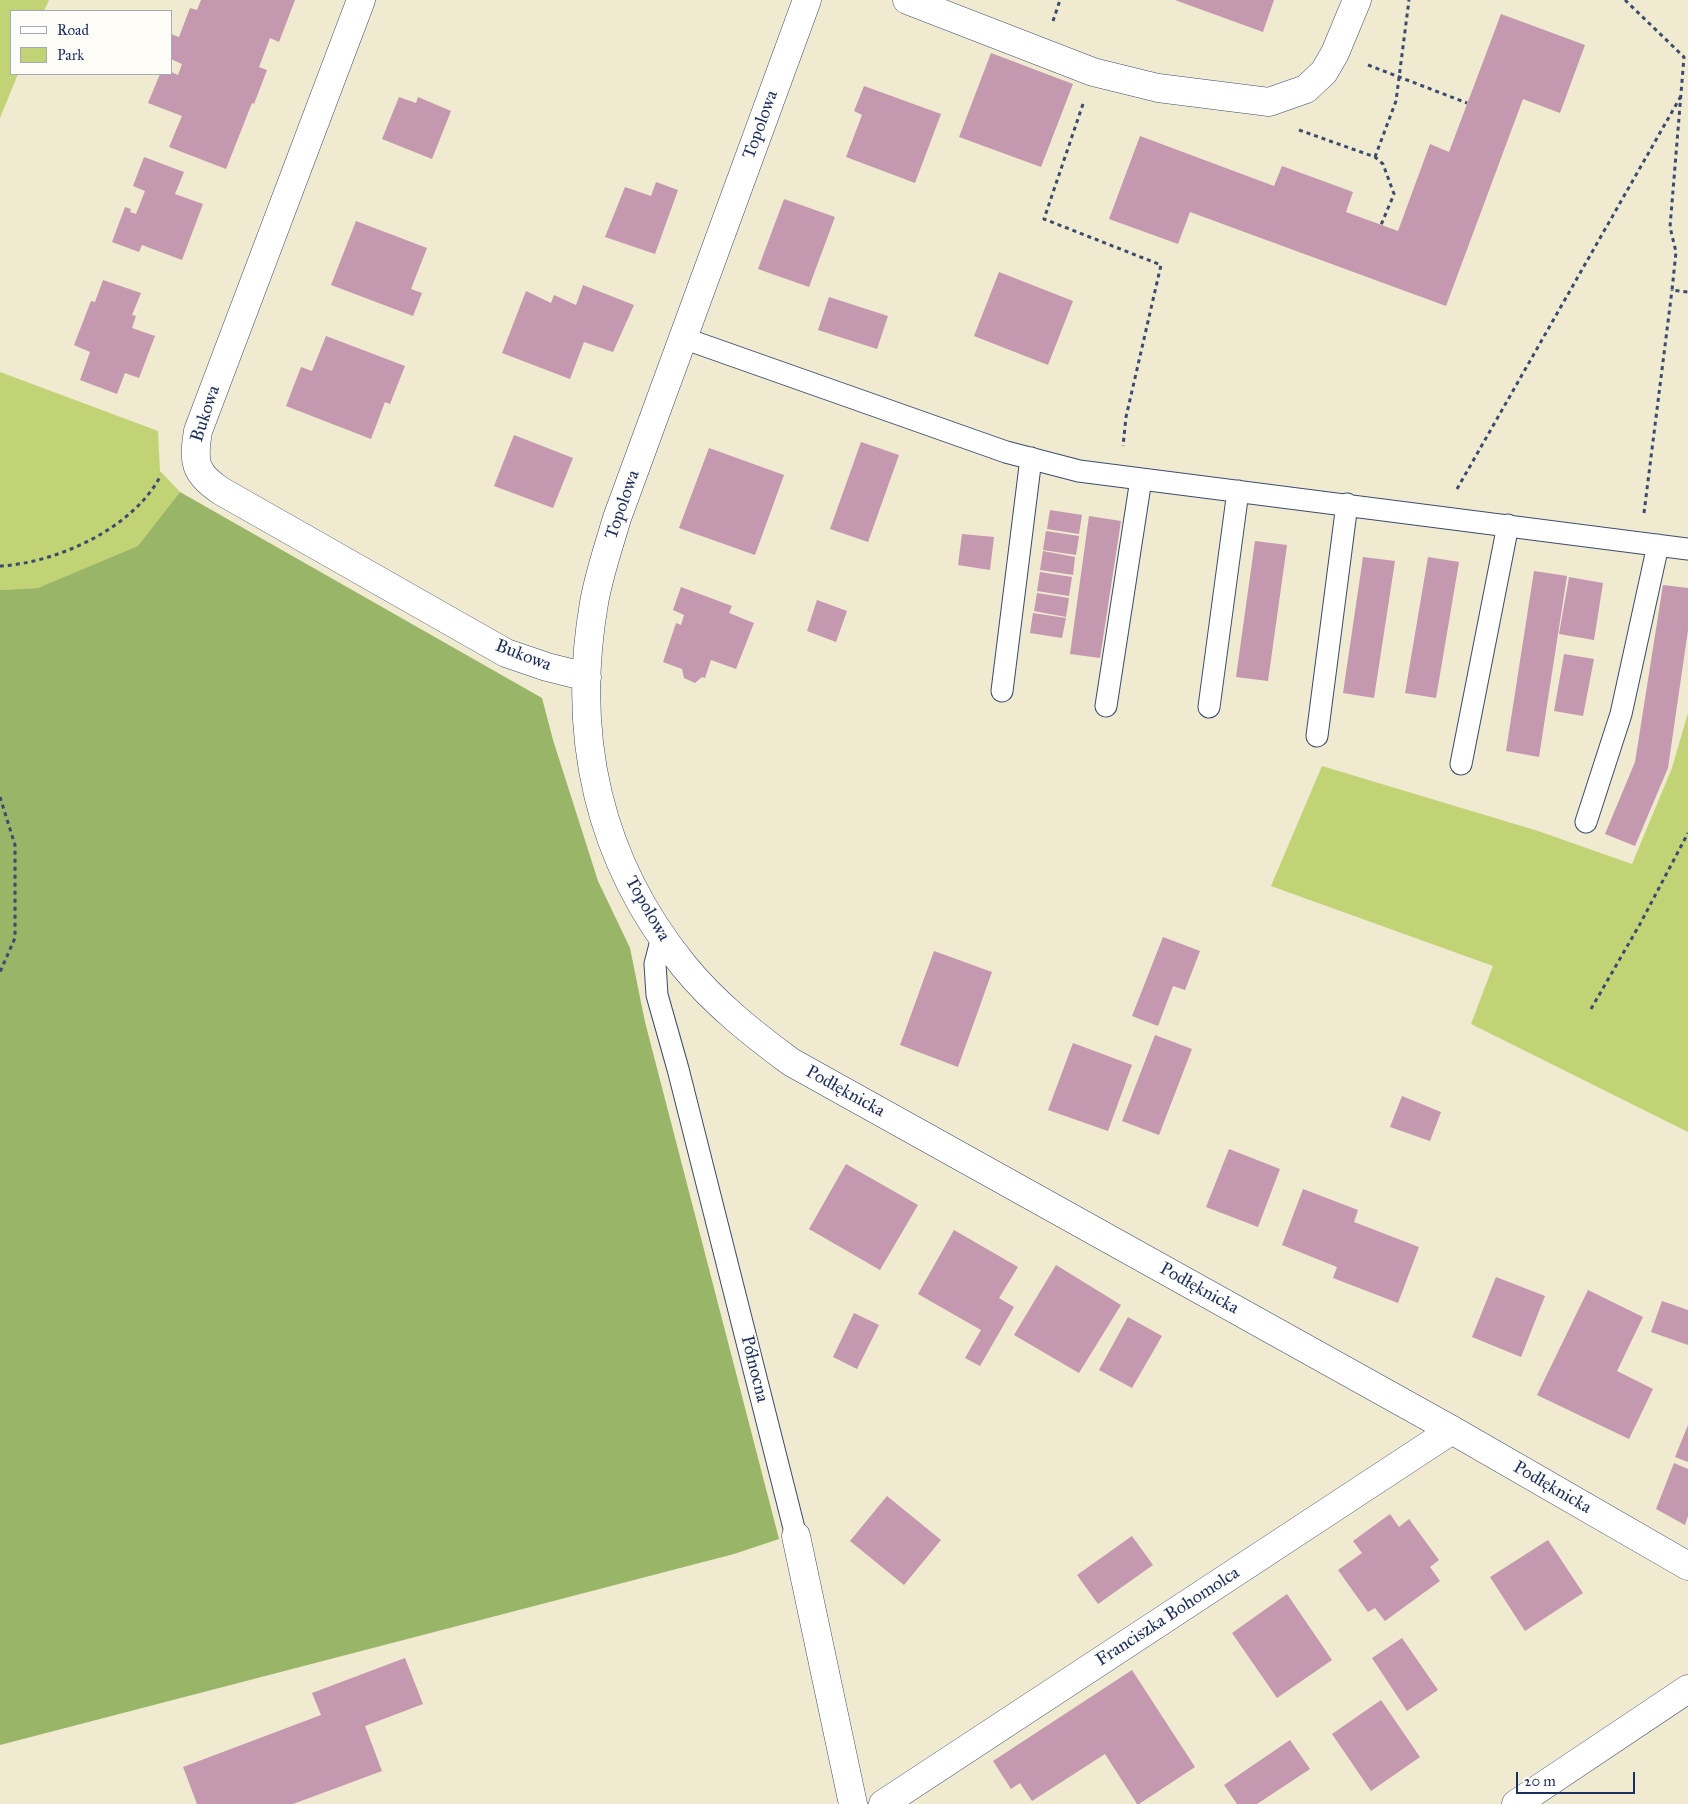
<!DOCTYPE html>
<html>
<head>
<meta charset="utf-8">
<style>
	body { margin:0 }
	#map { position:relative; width:1688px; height:1804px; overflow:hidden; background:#efead0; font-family:"IM FELL Great Primer",serif }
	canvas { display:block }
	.legend { position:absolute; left:10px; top:10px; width:162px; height:65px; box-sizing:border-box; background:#fdfcf7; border:1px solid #a3aaba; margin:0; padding:6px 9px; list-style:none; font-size:15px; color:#1b2f5e }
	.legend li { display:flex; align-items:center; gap:10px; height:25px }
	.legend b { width:25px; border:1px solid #a3aaba }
	.scale { position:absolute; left:1516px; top:1772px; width:119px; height:22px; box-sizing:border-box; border:2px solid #1b2f5e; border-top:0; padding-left:6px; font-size:15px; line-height:18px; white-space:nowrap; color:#1b2f5e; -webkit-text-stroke:4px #fdfcf7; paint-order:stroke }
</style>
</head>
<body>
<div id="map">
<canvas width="1688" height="1804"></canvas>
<ul class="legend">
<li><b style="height:6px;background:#fff"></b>Road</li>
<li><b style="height:14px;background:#c2d376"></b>Park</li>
</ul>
<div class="scale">20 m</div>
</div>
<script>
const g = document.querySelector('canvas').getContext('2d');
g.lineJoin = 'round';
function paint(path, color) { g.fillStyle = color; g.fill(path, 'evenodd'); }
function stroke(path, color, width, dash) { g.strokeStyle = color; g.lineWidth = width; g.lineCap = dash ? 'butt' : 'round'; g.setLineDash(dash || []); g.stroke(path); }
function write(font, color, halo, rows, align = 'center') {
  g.font = font + ' "IM FELL Great Primer",serif'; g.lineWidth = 4; g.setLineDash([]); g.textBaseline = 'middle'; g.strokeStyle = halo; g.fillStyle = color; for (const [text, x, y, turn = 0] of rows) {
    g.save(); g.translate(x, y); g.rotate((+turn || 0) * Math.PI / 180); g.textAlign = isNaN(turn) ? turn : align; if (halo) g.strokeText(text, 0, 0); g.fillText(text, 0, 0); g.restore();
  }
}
const green = new Path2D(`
	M0 0H49L44 11H11V74H18L0 118Z
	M0 372 158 431 160 471 180 492 139 546 39 588 0 590Z
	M1688 713V1132L1471 1024 1493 966 1271 886 1322 766 1538 831 1632 864 1672 768Z`);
const forest = new Path2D(`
	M180 492 542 698 553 740 598 881 630 948 645 1022 779 1539 734 1554 0 1745V590L38 588 138 546Z`);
const building = new Path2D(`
	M201 0H295L279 42 270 38 259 67 267 70 254 104 252 103 226 169 169 147 182 116 148 103 160 74 171 72 178 75 182 64 171 59V34L179 37 190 8 197 10Z
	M1175 0H1274L1263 32Z
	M1501 14 1585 45 1560 113 1523 99 1446 306 1190 212 1178 244 1109 219 1140 136 1274 186 1282 166 1353 192 1346 212 1398 231 1430 144 1449 152Z
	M991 53 1073 84 1041 167 959 137Z
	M864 86 941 114 915 183 846 157 862 115 854 111Z
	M399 97 416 103 418 97 451 111 432 159 382 139Z
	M144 157 184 172 175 194 203 204 182 260 142 245 139 252 112 242 125 207 131 209 130 212 136 214 145 191 133 186Z
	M656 182 678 190 655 254 605 237 625 187 651 196Z
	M784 199 835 217 809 287 758 269Z
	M356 221 427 248 411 289 422 293 413 316 331 285Z
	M999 272 1073 301 1048 365 974 336Z
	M103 280 141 293 132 315 136 316 132 328 155 336 139 378 125 373 117 394 80 380 90 352 74 345 91 301 95 302Z
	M583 285 634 305 613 352 584 342 570 379 502 353 526 291 551 303 554 295 576 305Z
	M829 297 888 316 877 349 818 330Z
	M326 336 405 366 390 404 385 402 371 439 286 406 301 367 312 371Z
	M514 435 573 458 553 508 494 486Z
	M861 442 899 455 868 542 830 529Z
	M709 448 784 475 755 555 679 528Z
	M1050 510 1082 515 1079 534 1047 529Z
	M1089 516 1121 521 1100 658 1070 654Z
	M1046 531 1079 536 1076 555 1043 550Z
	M962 534 994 537 990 570 958 565Z
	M1255 541 1287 545 1268 681 1236 677Z
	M1043 551 1075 557 1073 575 1040 570Z
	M1363 557 1395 561 1374 698 1343 693Z
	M1428 557 1459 562 1436 698 1405 693Z
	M1534 571 1567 576 1539 757 1506 751Z
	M1040 572 1072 577 1069 596 1037 591Z
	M1569 577 1603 583 1594 640 1559 634Z
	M1663 585 1688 588V630L1668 768 1635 846 1605 834 1635 762Z
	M681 587 732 606 729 613 754 623 736 669 711 660 705 678 702 677 695 683 684 678 682 669 663 662 676 623 681 625 684 615 673 610Z
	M1037 593 1069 598 1066 617 1034 611Z
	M817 600 847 611 836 642 807 631Z
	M1033 613 1066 618 1062 638 1030 633Z
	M1564 654 1594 659 1583 716 1554 711Z
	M1163 937 1200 951 1185 990 1173 986 1158 1026 1132 1016Z
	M934 951 992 972 958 1067 900 1045Z
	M1155 1035 1192 1049 1159 1135 1122 1121Z
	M1073 1043 1132 1065 1108 1131 1048 1110Z
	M1402 1096 1441 1112 1430 1141 1390 1127Z
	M1229 1149 1280 1169 1258 1227 1206 1207Z
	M846 1164 918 1205 880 1270 809 1229Z
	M1303 1189 1358 1210 1354 1222 1419 1247 1398 1303 1333 1278 1337 1267 1282 1245Z
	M954 1230 1018 1267 999 1298 1014 1307 980 1366 965 1358 981 1330 918 1294Z
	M1056 1265 1121 1305 1079 1373 1014 1335Z
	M1496 1277 1545 1296 1521 1357 1472 1337Z
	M1588 1290 1643 1317 1617 1371 1653 1389 1629 1439 1537 1395Z
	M1662 1301 1688 1310V1345L1651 1332Z
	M854 1313 879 1325 857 1369 833 1357Z
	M1128 1317 1162 1336 1132 1388 1099 1370Z
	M1688 1425V1462L1675 1457Z
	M1674 1463 1688 1469V1516L1685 1525 1656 1509Z
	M887 1496 941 1540 904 1585 850 1541Z
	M1390 1514 1399 1527 1409 1519 1439 1560 1430 1567 1440 1581 1385 1621 1375 1608 1368 1612 1338 1570 1362 1553 1353 1541Z
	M1132 1536 1153 1565 1098 1604 1077 1575Z
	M1548 1540 1583 1593 1525 1631 1490 1577Z
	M1287 1594 1332 1660 1277 1698 1232 1633Z
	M1402 1638 1438 1690 1407 1711 1372 1658Z
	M405 1658 423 1704 365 1726 382 1771 293 1804H197L183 1767 321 1715 312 1693Z
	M1132 1670 1195 1767 1139 1804H1137L1105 1754 1032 1801 1020 1783 1011 1789 993 1761Z
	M1381 1700 1420 1757 1371 1791 1332 1734Z
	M1290 1740 1310 1769 1257 1804H1237L1224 1785Z`);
const path = new Path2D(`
	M1625 0 1684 57 1670 227 1676 252 1672 290 1688 292
	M1053 21 1060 0
	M1368 65 1467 103
	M1083 104 1044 219 1161 265 1126 417 1123 446
	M1299 130 1375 157 1383 164 1394 194 1381 225
	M1375 157 1396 101 1409 0
	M1457 489 1681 96
	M1644 513 1672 290
	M0 566C57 563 134 528 161 475
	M0 797 15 845V938L0 972
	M1591 1009 1640 924 1688 833`);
const lane = new Path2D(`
	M683 338 1006 452 1079 471 1688 549
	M1002 691 1031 458
	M1106 706 1141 479
	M1209 707 1238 491
	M1317 736 1347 504
	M1461 764 1508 525
	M1586 822 1621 714 1658 545
	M662 937 655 964 657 995 678 1069 796 1536`);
const street = new Path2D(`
	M361 0 198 431C193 462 194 473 221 491L506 653 547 667 587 677
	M807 0 617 518C609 546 599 574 594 603 571 736 598 860 684 966 714 1003 753 1034 791 1062L1452 1430 1688 1566
	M907 0 1093 72 1158 88 1269 102 1306 89 1324 72 1335 53 1357 0
	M796 1536 853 1804
	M883 1804 1452 1430
	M1516 1804 1688 1689`);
const streetNames = [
	["Topolowa",761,125,-70],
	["Bukowa",206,414,-72],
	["Topolowa",623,505,-71],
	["Bukowa",523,656,21],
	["Topolowa",647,909,60],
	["Podłęknicka",845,1092,29],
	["Podłęknicka",1199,1289,29],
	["Północna",754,1369,76],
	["Podłęknicka",1552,1488,30],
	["Franciszka Bohomolca",1168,1617,-33]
];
paint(green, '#c2d376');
paint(forest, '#99b567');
paint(building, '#c498af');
stroke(lane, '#3b4b6f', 23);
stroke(street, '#3b4b6f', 29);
stroke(path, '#3b4b6f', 3, [4, 4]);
stroke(lane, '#fff', 21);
stroke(street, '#fff', 28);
write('18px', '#1b2f5e', '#fdfcf7', streetNames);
</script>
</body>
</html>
